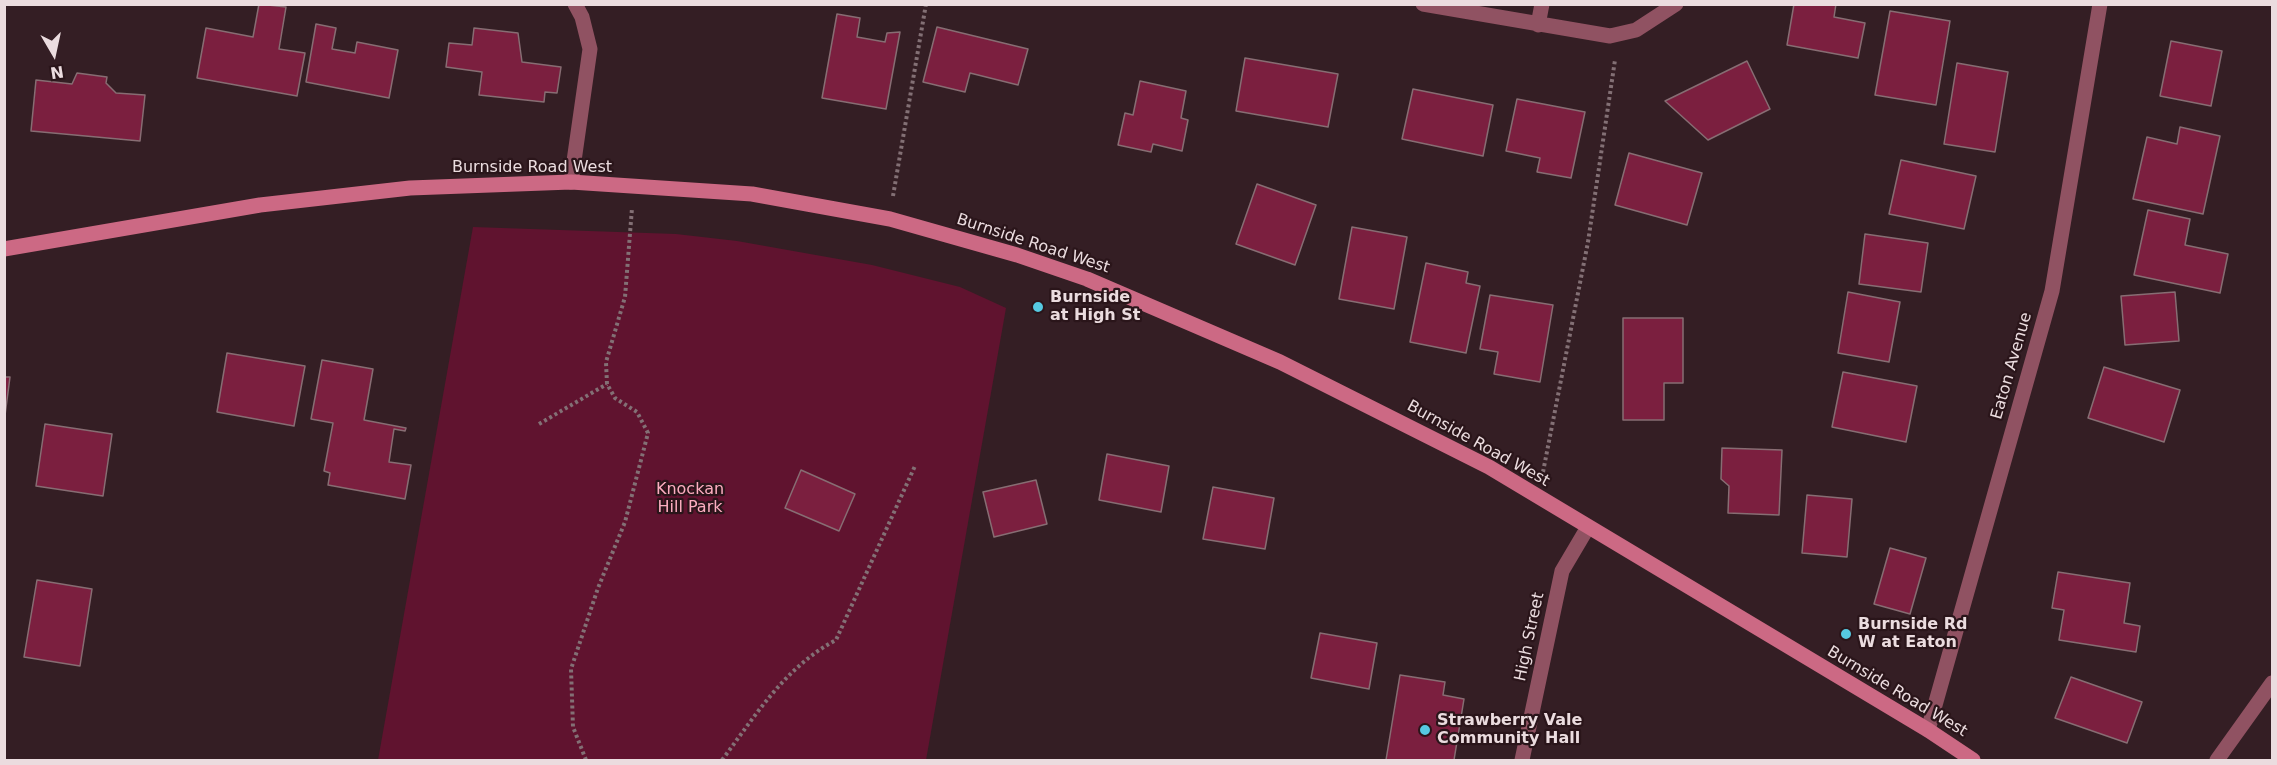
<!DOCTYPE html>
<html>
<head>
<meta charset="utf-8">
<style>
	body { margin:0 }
	#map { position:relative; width:2277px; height:765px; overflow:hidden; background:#341e24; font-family:"DejaVu Sans",sans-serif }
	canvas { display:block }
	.frame { position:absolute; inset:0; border:6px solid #ebdcdf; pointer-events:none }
	.north { position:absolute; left:24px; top:24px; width:60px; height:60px; -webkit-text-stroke:4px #2a151a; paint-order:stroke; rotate:171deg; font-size:16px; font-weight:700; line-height:24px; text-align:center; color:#ebdcdf }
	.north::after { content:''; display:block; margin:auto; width:21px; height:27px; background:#ebdcdf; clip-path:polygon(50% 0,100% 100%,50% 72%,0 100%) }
</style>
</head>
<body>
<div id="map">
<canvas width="2277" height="765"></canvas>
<div class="frame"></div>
<div class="north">N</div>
</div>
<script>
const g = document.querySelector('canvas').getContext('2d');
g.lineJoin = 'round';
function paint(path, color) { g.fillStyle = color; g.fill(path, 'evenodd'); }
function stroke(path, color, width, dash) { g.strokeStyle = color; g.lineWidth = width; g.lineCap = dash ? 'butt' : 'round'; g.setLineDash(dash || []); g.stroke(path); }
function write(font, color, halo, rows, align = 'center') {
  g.font = font + ' "DejaVu Sans",sans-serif'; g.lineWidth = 4.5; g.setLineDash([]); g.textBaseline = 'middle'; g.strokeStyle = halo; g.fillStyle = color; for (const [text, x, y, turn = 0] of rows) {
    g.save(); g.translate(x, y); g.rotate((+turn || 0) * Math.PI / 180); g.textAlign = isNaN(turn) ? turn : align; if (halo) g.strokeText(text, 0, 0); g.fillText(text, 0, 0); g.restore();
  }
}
const green = new Path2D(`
	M473 227 676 234 737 241 872 265 960 287 1006 308 926 760H378Z`);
const building = new Path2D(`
	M259 4 286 7 279 49 305 53 297 96 197 78 206 28 253 37Z
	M1794 4H1836L1834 17 1865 23 1858 58 1787 45Z
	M1890 11 1950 21 1936 105 1875 95Z
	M837 14 860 18 857 37 885 42 887 33 900 32 886 109 822 98Z
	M316 24 336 28 332 49 355 53 357 42 398 50 389 98 306 82Z
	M937 27 1028 49 1018 85 970 73 965 92 923 82Z
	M474 28 518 33 522 62 561 67 557 93 545 92 544 102 479 95 482 72 446 67 449 43 472 45Z
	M2171 41 2222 51 2211 106 2160 96Z
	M1245 58 1338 74 1328 127 1236 111Z
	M1747 61 1770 109 1708 140 1665 101Z
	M1957 63 2008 72 1995 152 1944 144Z
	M77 73 107 77 106 83 116 93 145 95 140 141 31 131 36 80 72 84Z
	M1140 81 1186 91 1181 118 1188 120 1182 151 1153 144 1151 152 1118 145 1125 113 1133 115Z
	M1413 89 1493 105 1483 156 1402 139Z
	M1517 99 1585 112 1571 178 1537 172 1540 158 1506 151Z
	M2180 127 2220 136 2203 214 2133 199 2147 137 2177 144Z
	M1629 153 1702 173 1687 225 1615 205Z
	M1901 160 1976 176 1964 229 1889 214Z
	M1257 184 1316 205 1295 265 1236 244Z
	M2148 210 2190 219 2185 245 2228 254 2220 293 2134 275Z
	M1352 227 1407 237 1394 309 1339 299Z
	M1865 234 1928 243 1921 292 1859 284Z
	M1426 263 1468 272 1466 283 1480 286 1466 353 1410 342Z
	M1848 292 1900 302 1889 362 1838 353Z
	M2175 292 2179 341 2125 345 2121 296Z
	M1490 295 1553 305 1540 382 1494 374 1498 352 1480 349Z
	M1623 318H1683V383H1664V420H1623Z
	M227 353 305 366 294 426 217 412Z
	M322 360 373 369 364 420 406 428 405 431 394 429 389 462 411 465 405 499 328 485 330 473 324 471 333 423 311 419Z
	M2104 367 2180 390 2164 442 2088 418Z
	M1843 372 1917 386 1906 442 1832 427Z
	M4 377H10L4 423Z
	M45 424 112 434 103 496 36 486Z
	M1722 448 1782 450 1779 515 1728 513 1729 486 1721 479Z
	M1107 454 1169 466 1161 512 1099 500Z
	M801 470 855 494 839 531 785 508Z
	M1036 480 1047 524 994 537 983 492Z
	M1213 487 1274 498 1265 549 1203 539Z
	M1807 495 1852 499 1847 557 1802 553Z
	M1890 548 1926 558 1910 614 1874 604Z
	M2058 572 2130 583 2124 623 2140 626 2136 652 2059 640 2064 610 2052 608Z
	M37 580 92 589 80 666 24 657Z
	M1320 633 1377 643 1369 689 1311 678Z
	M1400 675 1445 682 1443 695 1464 699 1454 760H1386Z
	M2071 677 2142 702 2127 743 2055 718Z`);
const path = new Path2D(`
	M893 196 926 4
	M539 424 607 384
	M1543 472 1588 242 1615 60
	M586 760 573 727 571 669 598 588 625 522 648 433 637 412 615 398 607 384 606 362 625 297 632 208
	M722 760C756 715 785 667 836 640L915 466`);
const street = new Path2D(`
	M1423 4 1610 36 1636 30 1676 4
	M1538 25 1542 4
	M571 182 590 49 582 17 575 4
	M1928 730 2052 291 2100 4
	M1522 760 1562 571 1588 527
	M2217 760 2272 683`);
const secondary = new Path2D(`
	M4 249 260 205 410 188 571 182 752 194 890 219 1017 255 1087 279 1280 362 1489 467 1928 730 1973 760`);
const markers = [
	[1038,307,6,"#56c9e1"],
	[1846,634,6,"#56c9e1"],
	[1425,730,6,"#56c9e1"]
];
const streetNames = [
	["Burnside Road West",532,168],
	["Burnside Road West",1033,244,18],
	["Eaton Avenue",2012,366,-74],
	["Burnside Road West",1478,444,29],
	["High Street",1530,637,-78],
	["Burnside Road West",1897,692,31]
];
const poiNames = [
	["Burnside",1050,298],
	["at High St",1050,316],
	["Burnside Rd",1858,625],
	["W at Eaton",1858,643],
	["Strawberry Vale",1437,721],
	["Community Hall",1437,739]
];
const parkNames = [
	["Knockan",690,490],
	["Hill Park",690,508]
];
paint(green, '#60132f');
paint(building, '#7b1f3f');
stroke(building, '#876d73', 1.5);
stroke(path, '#837075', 4, [3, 3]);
stroke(street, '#905262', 15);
stroke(secondary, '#cc6984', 15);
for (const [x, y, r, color] of markers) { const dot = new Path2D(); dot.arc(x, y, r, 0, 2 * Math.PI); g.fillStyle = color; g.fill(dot); stroke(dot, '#2a151a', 2); }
write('16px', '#ebdcdf', '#2a151a', streetNames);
write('bold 16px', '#ebdcdf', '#2a151a', poiNames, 'left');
write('16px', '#fdadc0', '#2a151a', parkNames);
</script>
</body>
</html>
